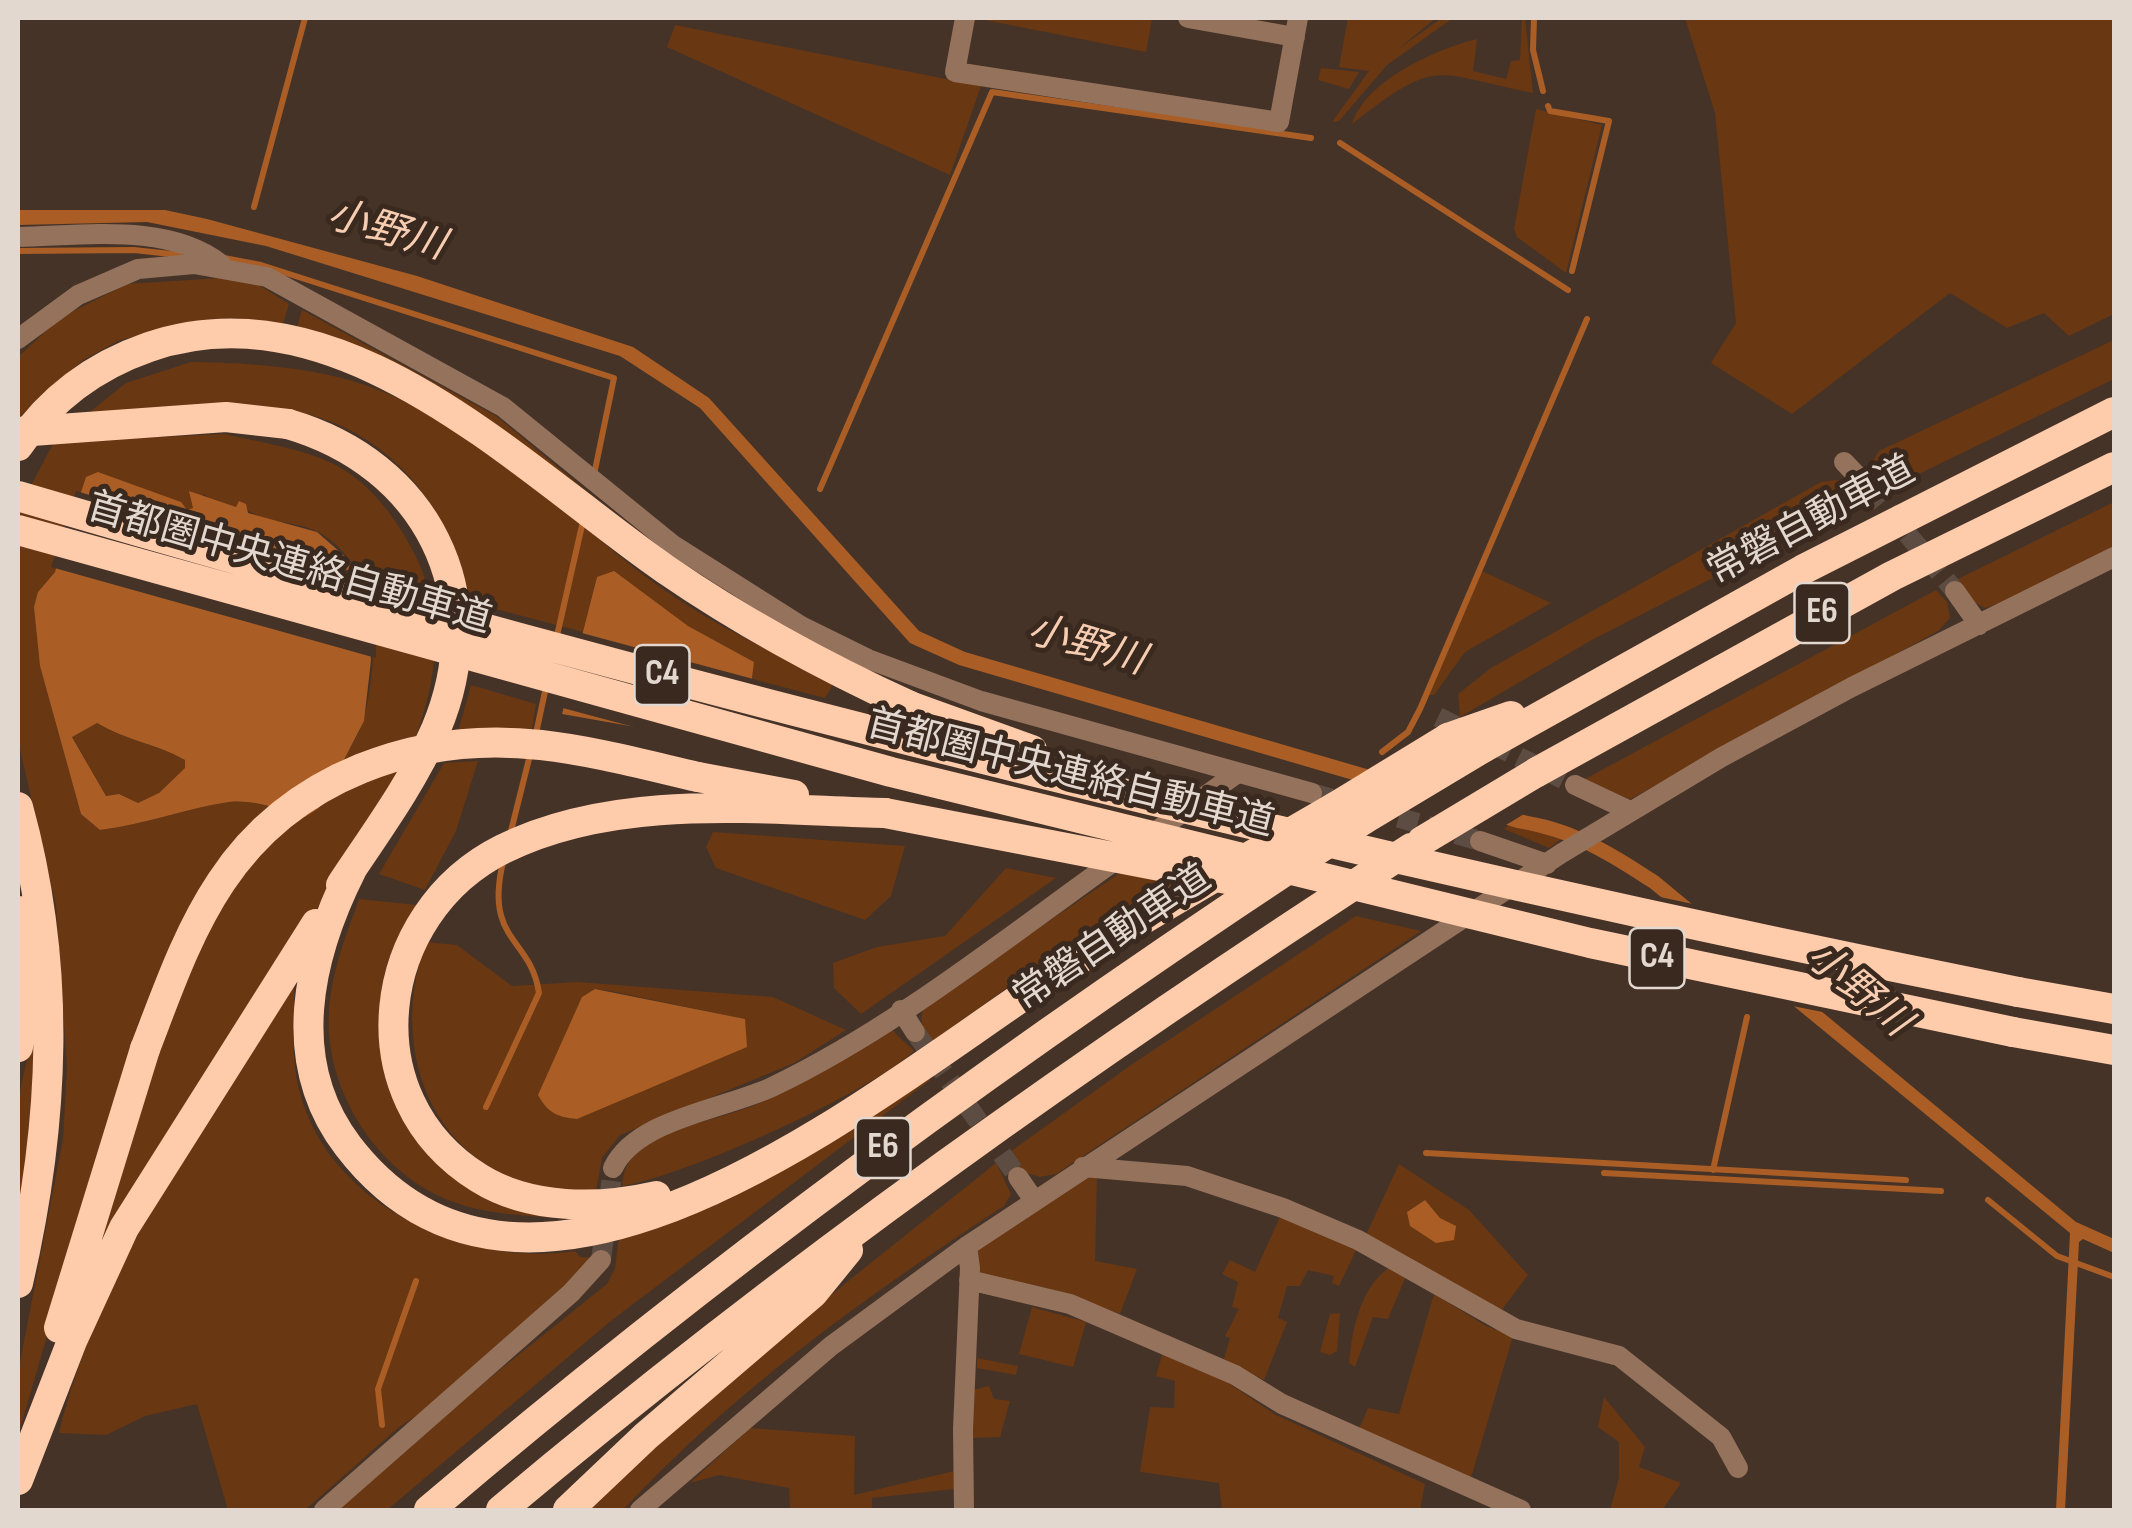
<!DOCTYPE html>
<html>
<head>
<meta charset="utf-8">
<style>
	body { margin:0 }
	#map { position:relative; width:2132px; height:1528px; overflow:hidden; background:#453328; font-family:"Sofia Sans Condensed",sans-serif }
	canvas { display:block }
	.frame { position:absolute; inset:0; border:20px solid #e3d8d0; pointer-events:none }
</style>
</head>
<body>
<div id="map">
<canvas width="2132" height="1528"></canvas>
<div class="frame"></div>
</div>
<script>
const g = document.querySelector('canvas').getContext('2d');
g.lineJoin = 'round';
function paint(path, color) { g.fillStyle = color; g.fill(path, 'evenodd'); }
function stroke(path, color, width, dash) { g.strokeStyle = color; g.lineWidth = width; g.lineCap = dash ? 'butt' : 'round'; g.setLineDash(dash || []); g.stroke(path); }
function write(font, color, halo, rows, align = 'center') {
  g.font = font + ' "Sofia Sans Condensed","Noto Sans JP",sans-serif'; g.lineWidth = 10; g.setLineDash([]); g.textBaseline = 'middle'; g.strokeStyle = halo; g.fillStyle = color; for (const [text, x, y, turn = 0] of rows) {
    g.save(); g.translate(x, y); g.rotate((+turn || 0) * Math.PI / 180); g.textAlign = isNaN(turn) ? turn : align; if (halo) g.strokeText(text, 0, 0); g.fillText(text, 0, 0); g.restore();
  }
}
const green = new Path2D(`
	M975 18H1144L1152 19 1146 52Z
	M1348 18H1436L1398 49 1442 18H1453L1387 65 1339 121 1332 122 1369 71 1339 67Z
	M1522 18H1525L1533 93C1431 73 1440 56 1352 124 1366 80 1436 49 1477 39L1473 71 1506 79 1511 61 1520 60Z
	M1685 18H2114V314L2069 336 2044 313 2007 328 1950 293 1792 414 1711 363 1736 323 1715 113Z
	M675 25 981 86 950 175 667 47Z
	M1321 68 1359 72 1349 89 1318 80Z
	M1536 109 1602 125 1566 273 1517 237 1514 229Z
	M221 278 257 284 289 304 282 327 237 318 209 319 120 340 83 360 18 418V357L60 318 127 284Z
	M302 310 496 416 629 526 296 330Z
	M2114 340V379L1886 490 1872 462 1879 451Z
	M191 362C255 363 325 367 386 393 460 425 555 502 617 554 681 608 758 648 835 681L825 698 748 678 754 662 597 577 583 632 469 602C454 508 384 423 286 410 266 408 244 411 224 412 178 413 132 414 86 415L126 383Z
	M225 434C262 443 308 449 341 468 373 487 398 521 414 553 491 703 337 874 258 993 193 1091 125 1190 82 1301L163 1031 139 1020 18 1436V1373L63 1139 67 1067 56 906 18 740V510L54 442ZM204 494 214 503 237 508 239 502C257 525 291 519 316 531 381 564 380 657 364 718 356 747 321 790 305 817 281 810 255 799 229 802 186 808 144 825 100 830L81 814 40 666 38 592 55 572 193 509Z
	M1837 480 1850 482 1866 499 1590 641 1460 717 1458 694 1491 668 1821 482Z
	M2114 502V548L2001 603 1985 608 1968 599 1958 579Z
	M1482 571 1551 603 1465 652 1434 695H1426Z
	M1936 590 1947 602 1950 618 1938 631 1636 796 1626 801 1583 780Z
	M471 685 536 704 531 735 458 732Z
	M97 723C125 740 157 744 185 760V768L159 793 138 803 119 794 106 796 72 736Z
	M478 761 456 831 425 890 379 874 444 763Z
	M1509 825 1557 834 1564 837 1549 848 1504 829Z
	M713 832 905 846 891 896 865 920 716 868 706 847Z
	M1006 868 1056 878 861 1014 834 988 833 963 877 947 945 936Z
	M1120 873 1173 884 1048 959 932 1041C923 1028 917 1020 926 1004Z
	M359 899 417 905C373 970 370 1025 398 1096 413 1133 431 1164 467 1186 490 1200 521 1207 547 1217 512 1215 474 1212 441 1197 372 1165 324 1086 329 1010 332 970 346 936 359 899Z
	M1356 916 1421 931 1056 1174 1040 1177 1023 1172 1010 1152 1131 1065Z
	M426 942 457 945 512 986 578 982 773 997 846 1030 794 1063 620 1135 602 1158 596 1191C579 1190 559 1191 542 1187 426 1162 389 1042 426 942ZM596 989 610 991 744 1019 582 997Z
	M294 986C295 1022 290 1057 300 1093 329 1205 467 1268 575 1251L580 1257 596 1258 451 1393 399 1427 305 1510H228L197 1404 145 1416 106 1435 59 1433C100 1267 202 1126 294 986Z
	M892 1030 914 1051C870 1093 682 1177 622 1186 623 1167 632 1153 649 1142 673 1127 727 1117 757 1104 806 1084 846 1055 892 1030Z
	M39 1035 34 1136 18 1212C18 1161 10 1079 39 1035Z
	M929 1073 930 1080 612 1320 387 1510H336L401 1449 607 1284 615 1269 619 1235Z
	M996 1163 1011 1194 1004 1206C869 1294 733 1391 623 1510H590C714 1383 858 1274 996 1163Z
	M1399 1164 1469 1210 1528 1275 1500 1312 1366 1235ZM1425 1200 1440 1218 1456 1226 1407 1212Z
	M1087 1176 1097 1178 1095 1261 1137 1269 1120 1314 1071 1296 977 1275 972 1252Z
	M1280 1217 1356 1250 1339 1286 1332 1283 1334 1276 1308 1270 1300 1286H1287L1278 1318 1287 1322 1264 1380 1224 1359 1230 1338 1225 1336 1239 1309 1232 1307 1238 1282 1222 1274 1230 1260 1255 1272Z
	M1390 1267 1406 1276 1388 1319 1373 1317 1355 1367 1349 1363C1352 1330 1360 1287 1390 1267Z
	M1434 1294 1486 1326 1513 1336 1470 1481 1359 1429 1368 1408 1399 1414Z
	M1032 1307 1086 1322 1073 1367 1019 1354Z
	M1340 1313 1337 1351 1330 1355 1320 1352 1330 1314Z
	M1163 1352 1230 1384 1274 1414 1425 1484 1420 1510H1222L1219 1483 1140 1472 1150 1407 1174 1408 1175 1381 1156 1376Z
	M977 1358 1018 1366 1016 1375 977 1368Z
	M989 1386 994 1399 1010 1401 1000 1437 973 1438V1390Z
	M1604 1397 1645 1447 1639 1467 1681 1483 1662 1510H1610L1619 1478V1442L1598 1427Z
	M750 1428 855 1436 854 1495 954 1471V1489L872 1498V1510H790L789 1488 719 1475 690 1483Z`);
const water = new Path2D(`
	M18 210H165L207 219 417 276 633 347 709 398 919 631 965 652 1528 816C1578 824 1616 849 1658 876L2076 1222 2114 1239V1253L2083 1239 2079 1242 2065 1510H2056L2070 1233 1650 888C1605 859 1571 837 1517 828L959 665 910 643 700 408 620 356 266 246 147 222 18 225Z
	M98 472 181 502 187 510 193 508 189 491 236 507 239 501 246 504 248 513 317 532 348 559 365 583 371 660 364 721 319 808 305 817C281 810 255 799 229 802 186 808 144 825 100 830L81 814 40 666 34 607 38 592 55 572 86 477ZM97 723C125 740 157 744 185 760V768L159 793 138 803 119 794 106 796 72 737Z
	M614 571 688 626 754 662 743 746 562 714 597 577Z
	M595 989 745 1019 747 1047 577 1119C557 1117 548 1113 538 1095L582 997Z
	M1425 1200 1440 1218 1456 1226 1454 1240 1436 1243 1410 1226 1407 1212Z`);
const pier = new Path2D(`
	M76 491 365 575 376 616V658L51 567Z
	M578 632 757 680 746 750 690 742 559 707Z
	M1374 767 1529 811 1501 828 1345 784Z
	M1651 895 1702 906 1833 1014 1782 1004Z`);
const stream = new Path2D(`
	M1534 18 1533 50 1543 91
	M1548 106 1550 111 1609 121 1572 271
	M1340 143 1568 290
	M254 207 305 18
	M18 251 134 250 180 255
	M224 258 261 265 614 378 595 470
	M820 489 992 92 1311 138
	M556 640 583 521
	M535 738 546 687
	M1382 752 1408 732 1420 709 1587 319
	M510 835 530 755
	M486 1107 539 993C531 937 484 942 503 862
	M1426 1153 1906 1180
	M1713 1170 1747 1017
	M1604 1173 1941 1191
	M1988 1200 2057 1256 2114 1277
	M382 1425 378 1389 416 1281`);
const streetTunnel = new Path2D(`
	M1869 488 1955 591
	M1438 717 1575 785
	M1312 793 1480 841
	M915 1032 1018 1177
	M601 1260 613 1168`);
const street = new Path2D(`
	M965 18 955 72 1279 122 1298 18
	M1188 18 1295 37
	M18 237C82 236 168 222 221 264
	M18 339 78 295 138 269 194 264 267 277 503 407 673 545 801 626 868 659 981 701 1312 793
	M1844 462 1869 488
	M1955 591 1979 625
	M1575 785 1630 811
	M1144 840 1236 774
	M1480 841 1547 864
	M901 1010 915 1032
	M1083 1167 1187 1176 1283 1208 1358 1240 1516 1329 1619 1356 1721 1437 1738 1468
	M613 1168C636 1119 725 1109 772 1087 894 1029 1010 935 1120 857
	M1018 1177 1033 1199
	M969 1280 1070 1304 1235 1375 1282 1404 1521 1510
	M324 1510 571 1293 601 1260
	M640 1510 831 1346 967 1246 1562 853 1722 757 1852 687 2114 557
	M964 1510 963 1429 970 1268 967 1246`);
const highway = new Path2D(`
	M288 424C426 464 493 594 436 729 412 784 374 835 341 885
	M18 446C50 399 94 366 149 347 341 281 521 469 665 569 742 622 825 667 910 706
	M1448 738 1511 716
	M1483 748 1802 570 2114 412
	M1537 772 1892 576 2114 467
	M698 777 794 795
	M18 807C62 966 55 1123 18 1283
	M352 869C308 956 283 1061 348 1146 530 1384 872 1095 1044 982 1138 920 1237 864 1335 807
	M2018 992 2114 1009
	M2013 1032 2114 1050
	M18 1047 24 988 23 911
	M656 1196C599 1209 530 1210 479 1178 350 1098 374 913 503 849 618 792 762 810 885 813
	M59 1328 145 1049
	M18 1480 72 1341 124 1228 316 924
	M429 1510C725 1258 1037 1032 1363 820
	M501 1510C789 1268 1095 1052 1411 848
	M568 1510 646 1436 813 1293 848 1250`);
const highwayBridge = new Path2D(`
	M18 432 226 417 288 424
	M18 496C676 690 1345 857 2018 992
	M18 530 891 772 1590 943 2013 1032
	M910 706 1032 750
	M1335 807 1448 738
	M885 813 1227 879 1274 876
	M1363 820 1483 748
	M1422 841 1537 772
	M145 1049C167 992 187 933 221 882 291 776 418 731 541 745 594 751 646 765 698 777`);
const shields = [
	[1822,613,55],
	[662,675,55],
	[1657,958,55],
	[883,1148,55]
];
const shieldNames = [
	["E6",1822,613],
	["C4",662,675],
	["C4",1657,958],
	["E6",883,1148]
];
const streetNames = [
	["常磐自動車道",1812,522,-28],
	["首都圏中央連絡自動車道",289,565,16],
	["首都圏中央連絡自動車道",1070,775,14],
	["常磐自動車道",1113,939,-34]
];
const waterNames = [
	["小野川",386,232,16],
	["小野川",1086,647,16],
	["小野川",1857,991,40]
];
paint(green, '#693712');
paint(water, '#aa5e25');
paint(pier, '#453328');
stroke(stream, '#aa5e25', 6);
stroke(streetTunnel, '#5d4c41', 20, [20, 10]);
stroke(street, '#95725c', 20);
stroke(highway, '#fecbab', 30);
stroke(highwayBridge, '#fecbab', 30);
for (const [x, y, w] of shields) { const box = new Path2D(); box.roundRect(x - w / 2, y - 30, w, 60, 8); g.fillStyle = '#3a291e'; g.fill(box); stroke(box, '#e3d8d0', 2.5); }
write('bold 35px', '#e3d8d0', null, shieldNames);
write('38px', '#e3d8d0', '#3a291e', streetNames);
write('italic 40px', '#f7cdb2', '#3a291e', waterNames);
</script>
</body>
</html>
